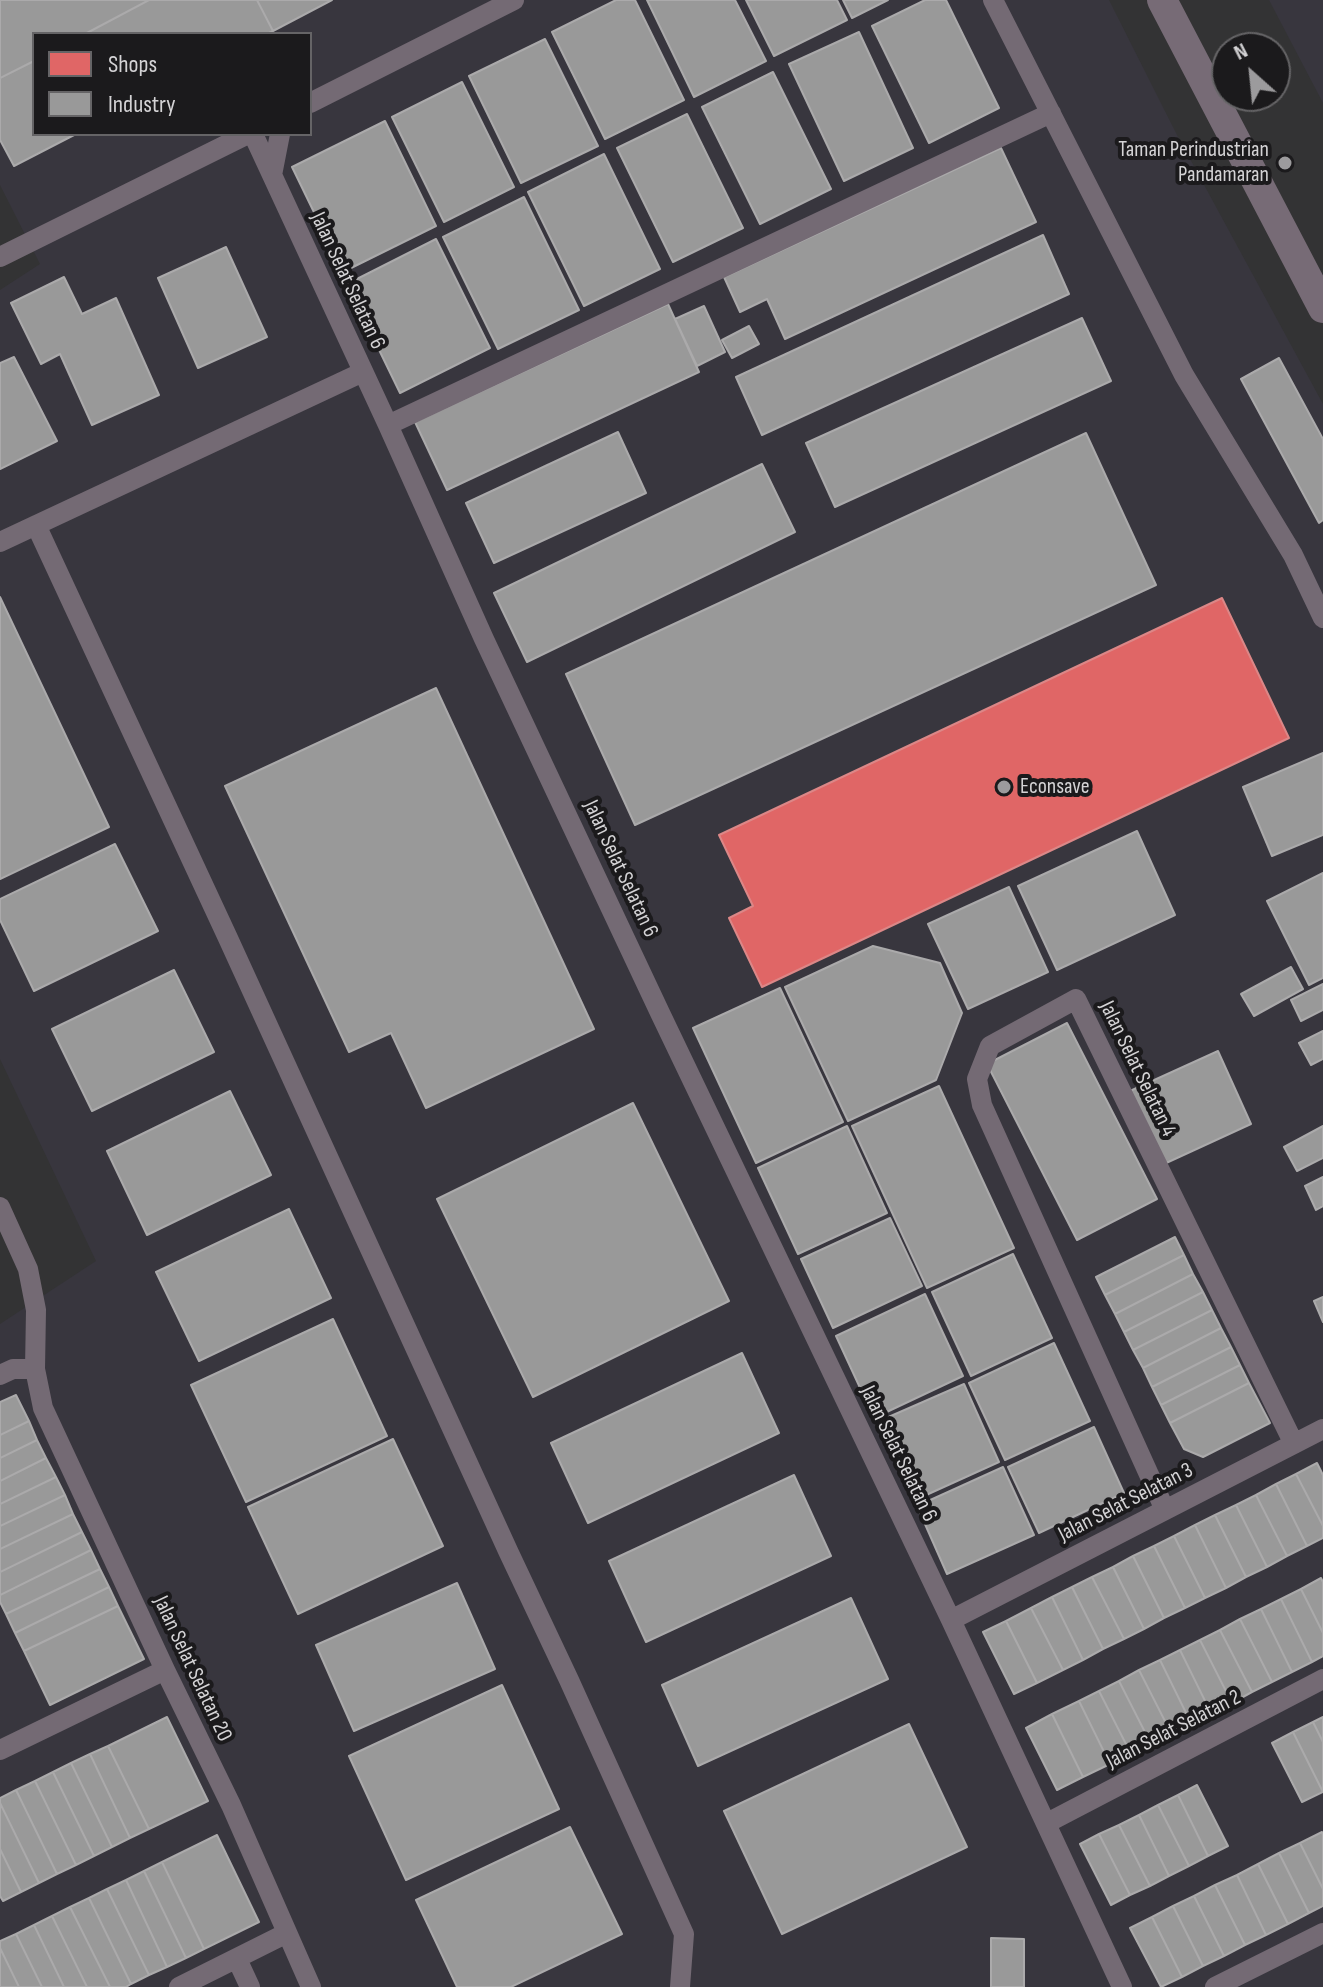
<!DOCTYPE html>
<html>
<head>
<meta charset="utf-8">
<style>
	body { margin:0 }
	#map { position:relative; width:1323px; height:1987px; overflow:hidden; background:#333334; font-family:"Sofia Sans Condensed",sans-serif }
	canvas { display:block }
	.legend { position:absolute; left:32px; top:32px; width:280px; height:104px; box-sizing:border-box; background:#1b1a1c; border:2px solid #656466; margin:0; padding:10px 14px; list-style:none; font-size:24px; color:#d4d3d5 }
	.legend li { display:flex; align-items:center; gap:16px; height:40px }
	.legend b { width:40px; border:2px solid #656466 }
	.north { position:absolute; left:1211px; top:32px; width:80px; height:80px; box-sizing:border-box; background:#1b1a1c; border:2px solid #656466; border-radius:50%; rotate:333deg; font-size:22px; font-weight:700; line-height:32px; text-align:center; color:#d4d3d5 }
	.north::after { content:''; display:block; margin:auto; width:28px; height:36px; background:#9c9b9d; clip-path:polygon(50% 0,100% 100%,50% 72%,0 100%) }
</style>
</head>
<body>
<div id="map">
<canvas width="1323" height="1987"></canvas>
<ul class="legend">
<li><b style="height:22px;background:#e06666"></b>Shops</li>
<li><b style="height:22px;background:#999"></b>Industry</li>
</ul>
<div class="north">N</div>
</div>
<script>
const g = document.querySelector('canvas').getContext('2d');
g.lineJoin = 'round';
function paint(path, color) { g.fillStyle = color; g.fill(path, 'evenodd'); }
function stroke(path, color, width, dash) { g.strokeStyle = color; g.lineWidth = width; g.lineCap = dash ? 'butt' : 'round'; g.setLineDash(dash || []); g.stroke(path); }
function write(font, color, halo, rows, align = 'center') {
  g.font = font + ' "Sofia Sans Condensed",sans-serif'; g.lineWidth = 8; g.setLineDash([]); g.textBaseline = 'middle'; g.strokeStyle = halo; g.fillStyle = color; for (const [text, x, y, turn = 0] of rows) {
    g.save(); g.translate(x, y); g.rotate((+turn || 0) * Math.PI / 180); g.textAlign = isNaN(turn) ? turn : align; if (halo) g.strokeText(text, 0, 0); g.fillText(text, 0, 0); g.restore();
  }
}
const built = new Path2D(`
	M0 0H1109L1177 135 1323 404V1987H0V1324L96 1261 0 1059V290L40 264 0 185ZM34 34H310V134H34Z
	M1269 0H1323V103Z`);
const shops = new Path2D(`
	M1222 598 1289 738 762 987 729 918 753 906 719 835Z`);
const industry = new Path2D(`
	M0 0H149L85 34H34V61L0 78Z
	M149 0H257L273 31 267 34H85Z
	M257 0H332L273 31Z
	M616 0H635L684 100 605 139 552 32Z
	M647 0H735L766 61 694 97Z
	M746 0H837L847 20 774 56Z
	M843 0H888L852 18Z
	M925 0H946L999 108 929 143 872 26Z
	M859 32 913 148 844 181 789 64Z
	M545 39 598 146 521 183 469 76Z
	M34 61V134H76L14 166 0 140V78Z
	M773 72 831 189 760 224 702 107Z
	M462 82 514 187 444 222 392 117Z
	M687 114 743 228 673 262 617 148Z
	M385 121 436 226 343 272 292 167Z
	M1001 148 1036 222 785 339 767 299 740 312 724 277Z
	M604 154 660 269 584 306 528 192Z
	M524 197 579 310 498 349 443 237Z
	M1043 235 1069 294 762 435 736 377Z
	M436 239 490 348 400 393 347 284Z
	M226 247 267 337 198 368 158 278Z
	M64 277 82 314 116 298 159 395 92 425 60 354 41 364 11 303Z
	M668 304 699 372 447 490 415 422Z
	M704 306 725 352 697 366 675 319Z
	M1082 318 1111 381 835 507 806 443Z
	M749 326 759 344 732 358 722 340Z
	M14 357 57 441 0 469V363Z
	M1279 358 1323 439V520L1319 523 1241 379Z
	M618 432 646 493 494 563 466 503Z
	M1086 433 1156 585 635 825 566 674Z
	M762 464 795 532 527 662 494 593Z
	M0 597 109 827 0 879Z
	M436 688 594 1029 426 1108 391 1033 349 1052 225 786Z
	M1323 753V835L1272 856 1243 787Z
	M1137 831 1175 915 1057 970 1018 886Z
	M115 844 158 931 34 991 0 920V899Z
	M1323 873V978L1309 985 1267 901Z
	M1009 887 1048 972 968 1009 928 924Z
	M873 946 940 963 962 1013 936 1080 848 1121 785 987Z
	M1291 967 1303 989 1254 1016 1241 994Z
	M174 970 214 1052 92 1111 52 1029Z
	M1323 984V1010L1301 1021 1291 1000Z
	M780 988 843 1122 756 1163 693 1028Z
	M1067 1023 1157 1199 1077 1240 987 1064Z
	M1323 1031V1059L1311 1065 1299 1043Z
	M1218 1051 1251 1124 1164 1164 1130 1091Z
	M939 1086 1014 1248 927 1288 852 1126Z
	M230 1091 271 1175 147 1235 107 1151Z
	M633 1103 729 1301 533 1397 437 1199Z
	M847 1126 887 1213 798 1254 758 1168Z
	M1323 1126V1158L1297 1171 1284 1147Z
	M1323 1177V1206L1316 1210 1305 1186Z
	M289 1209 331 1298 199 1361 156 1272Z
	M890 1218 922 1286 833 1328 801 1259Z
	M1175 1237 1184 1255 1105 1295 1096 1277Z
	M1013 1254 1052 1338 971 1376 932 1292Z
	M1184 1255 1193 1274 1115 1314 1105 1295Z
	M1193 1274 1203 1292 1124 1332 1115 1314Z
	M1203 1292 1212 1310 1133 1350 1124 1332Z
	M925 1294 963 1376 874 1418 836 1336Z
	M1323 1297V1322L1314 1301Z
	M1212 1310 1221 1328 1143 1368 1133 1350Z
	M333 1319 387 1436 246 1502 191 1385Z
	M1221 1328 1231 1347 1152 1387 1143 1368Z
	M1054 1343 1090 1421 1005 1460 969 1383Z
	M1231 1347 1240 1365 1161 1405 1152 1387Z
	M742 1353 779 1433 588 1523 551 1443Z
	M1240 1365 1249 1383 1170 1423 1161 1405Z
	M1249 1383 1270 1423 1203 1457 1184 1449 1170 1423Z
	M964 1384 999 1462 913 1501 877 1422Z
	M16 1395 29 1421 0 1435V1402Z
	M29 1421 37 1440 0 1458V1435Z
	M1094 1427 1124 1493 1039 1533 1008 1467Z
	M393 1439 443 1546 298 1614 248 1507Z
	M37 1440 46 1458 0 1481V1458Z
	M46 1458 56 1477 0 1504V1481Z
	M1317 1463 1323 1475V1526L1296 1474Z
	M1003 1467 1034 1535 947 1574 917 1506Z
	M1296 1474 1323 1526V1538L1307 1546 1276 1484Z
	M794 1475 831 1556 646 1642 609 1561Z
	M56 1477 65 1495 0 1526V1504Z
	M1276 1484 1307 1546 1287 1556 1256 1495Z
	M65 1495 73 1514 0 1549V1526Z
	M1256 1495 1287 1556 1267 1567 1236 1505Z
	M1236 1505 1267 1567 1246 1577 1215 1515Z
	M73 1514 82 1532 0 1572V1549Z
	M1215 1515 1246 1577 1226 1588 1195 1525Z
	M1195 1525 1226 1588 1205 1598 1174 1536Z
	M82 1532 91 1550 0 1595V1572Z
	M1174 1536 1205 1598 1185 1608 1154 1546Z
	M1154 1546 1185 1608 1164 1618 1133 1556Z
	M91 1550 100 1569 6 1614 0 1602V1595Z
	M1133 1556 1164 1618 1144 1629 1113 1567Z
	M1113 1567 1144 1629 1124 1639 1092 1577Z
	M100 1569 109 1587 15 1633 6 1614Z
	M1092 1577 1124 1639 1103 1649 1072 1587Z
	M1321 1578 1323 1582V1633L1301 1589Z
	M457 1583 495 1669 354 1731 316 1645Z
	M109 1587 118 1606 24 1651 15 1633Z
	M1072 1587 1103 1649 1083 1660 1052 1597Z
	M1301 1589 1323 1633V1656L1312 1662 1281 1599Z
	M1052 1597 1083 1660 1063 1670 1031 1608Z
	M851 1598 888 1679 698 1766 662 1685Z
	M1281 1599 1312 1662 1292 1672 1261 1609Z
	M118 1606 144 1659 50 1705 24 1651Z
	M1031 1608 1063 1670 1037 1683 1006 1621Z
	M1261 1609 1292 1672 1272 1682 1240 1619Z
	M1240 1619 1272 1682 1252 1692 1220 1630Z
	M1006 1621 1037 1683 1014 1694 983 1632Z
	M1220 1630 1252 1692 1232 1703 1200 1640Z
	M1200 1640 1232 1703 1211 1713 1180 1650Z
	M1180 1650 1211 1713 1191 1723 1160 1660Z
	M1160 1660 1191 1723 1171 1733 1139 1670Z
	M1139 1670 1171 1733 1151 1744 1119 1681Z
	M1119 1681 1151 1744 1131 1754 1099 1691Z
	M502 1685 559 1809 406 1880 349 1756Z
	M1099 1691 1131 1754 1110 1764 1079 1701Z
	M1079 1701 1110 1764 1083 1777 1052 1714Z
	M1052 1714 1083 1777 1057 1790 1026 1728Z
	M167 1717 208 1801 149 1829 108 1746Z
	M1323 1717V1742L1313 1722Z
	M1313 1722 1323 1742V1792L1293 1732Z
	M909 1724 967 1847 782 1934 724 1811Z
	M1293 1732 1323 1792 1302 1802 1272 1743Z
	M108 1746 149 1829 130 1838 90 1754Z
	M90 1754 130 1838 112 1847 71 1763Z
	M71 1763 112 1847 94 1856 53 1772Z
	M53 1772 94 1856 76 1865 35 1781Z
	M35 1781 76 1865 57 1874 16 1790Z
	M1197 1785 1228 1846 1208 1856 1178 1795Z
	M16 1790 57 1874 39 1883 0 1803V1798Z
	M1178 1795 1208 1856 1189 1866 1158 1805Z
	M0 1803 39 1883 21 1892 0 1849Z
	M1158 1805 1189 1866 1169 1876 1139 1815Z
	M1139 1815 1169 1876 1150 1886 1119 1825Z
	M1119 1825 1150 1886 1130 1895 1099 1834Z
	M570 1827 622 1934 511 1987H457L416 1900Z
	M1322 1832 1323 1835V1889L1300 1843Z
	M1099 1834 1130 1895 1111 1905 1080 1844Z
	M217 1835 259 1922 204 1949 162 1862Z
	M1300 1843 1323 1889V1906L1309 1913 1279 1853Z
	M0 1849 21 1892 3 1901 0 1896Z
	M1279 1853 1309 1913 1288 1924 1258 1864Z
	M162 1862 204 1949 186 1958 144 1871Z
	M1258 1864 1288 1924 1266 1935 1237 1875Z
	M144 1871 186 1958 167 1967 126 1880Z
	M1237 1875 1266 1935 1245 1945 1215 1885Z
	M126 1880 167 1967 149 1975 107 1889Z
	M1215 1885 1245 1945 1224 1956 1194 1896Z
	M107 1889 149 1975 131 1984 89 1898Z
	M1194 1896 1224 1956 1203 1966 1173 1906Z
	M89 1898 131 1984 126 1987H110L70 1907Z
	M1173 1906 1203 1966 1182 1977 1152 1917Z
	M70 1907 110 1987H87L52 1916Z
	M52 1916 87 1987H64L34 1925Z
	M1152 1917 1182 1977 1161 1987 1130 1928Z
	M34 1925 64 1987H42L16 1934Z
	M16 1934 42 1987H19L0 1948V1941Z
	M991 1938 1024 1939V1987H991Z
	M0 1948 19 1987H0Z`);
const street = new Path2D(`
	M993 0 1184 375 1293 555 1323 618
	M310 103 514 0
	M253 134 388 425 484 639 661 1015 951 1620 1122 1987
	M272 175 280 134
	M0 257 248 134
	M388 425 1051 113
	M36 525 227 936 509 1553 569 1680 684 1934 680 1987
	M0 542 363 372
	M0 1207 28 1269 36 1310 35 1369 43 1408 165 1670 231 1805 311 1987
	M0 1375 13 1369H35
	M1165 1510 982 1105 977 1079 990 1046 1076 999 1294 1444
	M951 1620 1323 1429
	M0 1750 165 1670
	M1047 1823 1323 1679
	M237 1959 250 1987
	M179 1987 287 1933
	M1215 1987 1323 1933`);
const secondary = new Path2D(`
	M1162 0 1323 308`);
const markers = [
	[1285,163,8,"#9c9b9d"],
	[1004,787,8,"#9c9b9d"]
];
const poiNames = [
	["Taman Perindustrian",1269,150],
	["Pandamaran",1269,175],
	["Econsave",1020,787,"left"]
];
const streetNames = [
	["Jalan Selat Selatan 6",347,281,65],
	["Jalan Selat Selatan 6",620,869,65],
	["Jalan Selat Selatan 4",1137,1069,64],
	["Jalan Selat Selatan 6",898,1454,64],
	["Jalan Selat Selatan 3",1126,1503,-27],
	["Jalan Selat Selatan 20",192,1669,65],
	["Jalan Selat Selatan 2",1174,1730,-27]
];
paint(built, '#38363e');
paint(shops, '#e06666');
stroke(shops, '#dc8787', 2);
paint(industry, '#999');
stroke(industry, '#abaaab', 2);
stroke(street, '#746a74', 20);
stroke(secondary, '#776b76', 30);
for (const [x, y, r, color] of markers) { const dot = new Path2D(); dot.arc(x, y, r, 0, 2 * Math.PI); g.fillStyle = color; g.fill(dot); stroke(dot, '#1b1a1c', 3); }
write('22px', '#d4d3d5', '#1b1a1c', poiNames, 'right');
write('22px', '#d4d3d5', '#1b1a1c', streetNames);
</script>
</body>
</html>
